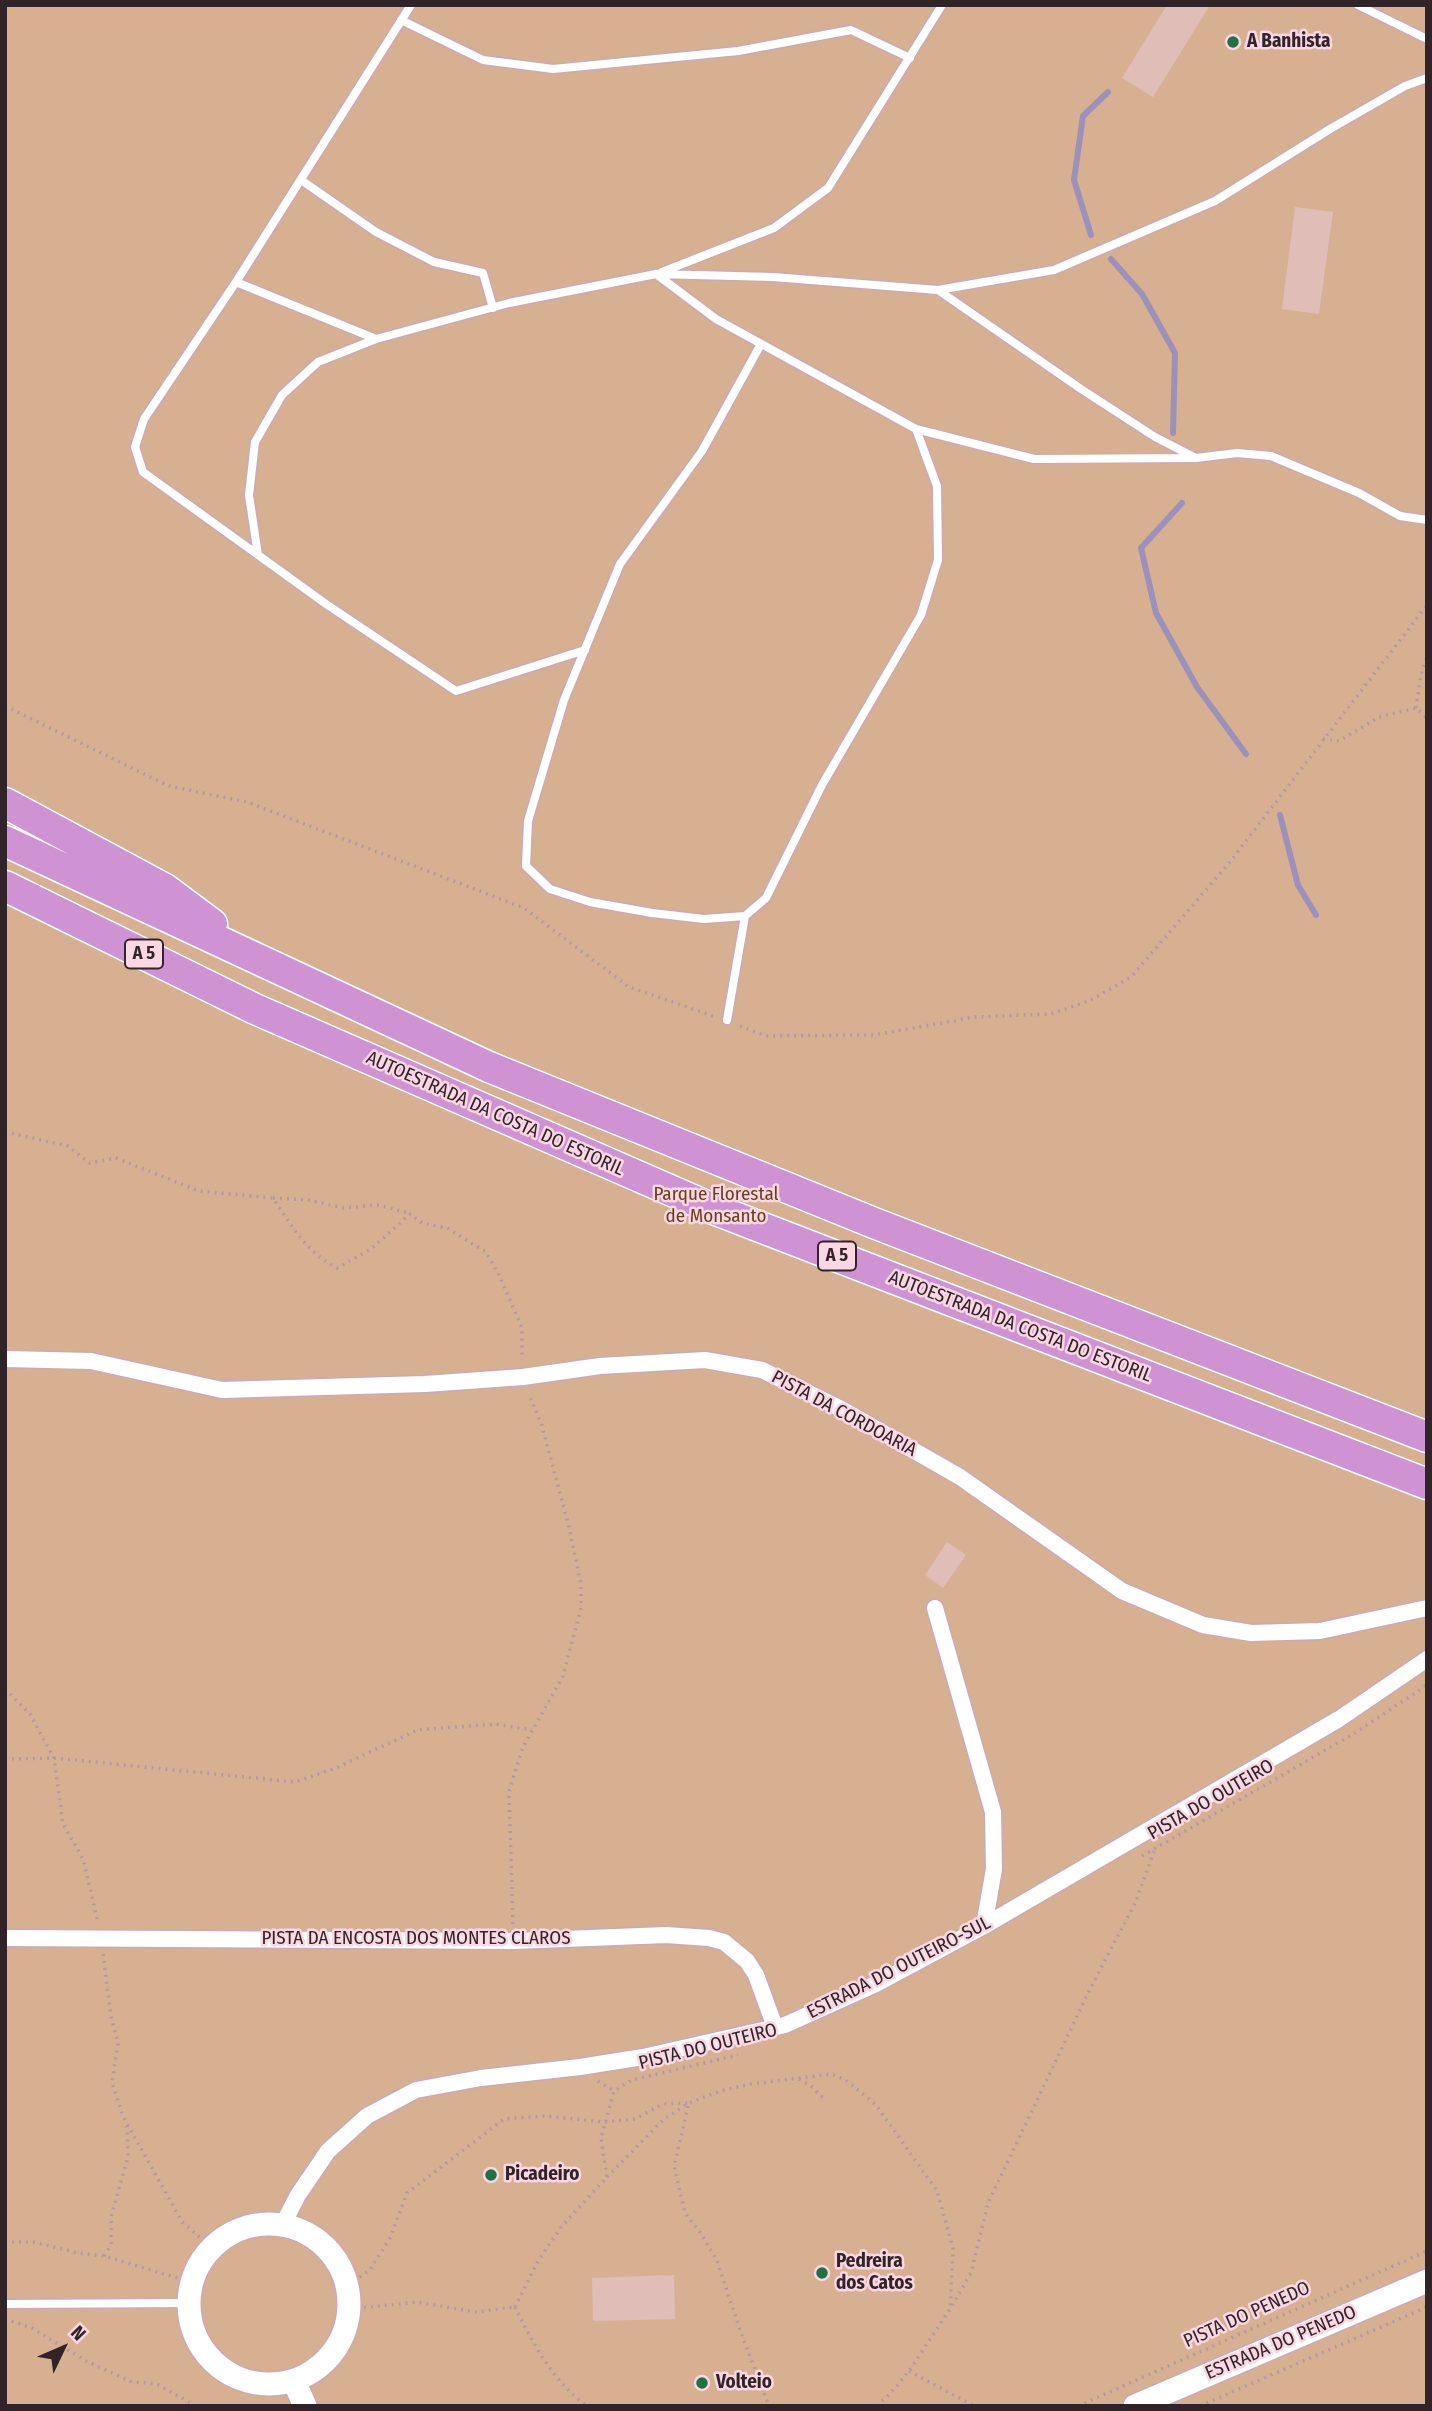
<!DOCTYPE html>
<html>
<head>
<meta charset="utf-8">
<style>
	body { margin:0 }
	#map { position:relative; width:1432px; height:2411px; overflow:hidden; background:#fad7e2; font-family:"Fira Sans Condensed",sans-serif }
	canvas { display:block }
	.frame { position:absolute; inset:0; border:7px solid #312429; pointer-events:none }
	.north { position:absolute; left:28px; top:2313px; width:70px; height:70px; -webkit-text-stroke:5px #fad7e2; paint-order:stroke; rotate:46deg; font-size:19px; font-weight:700; line-height:28px; text-align:center; color:#312429 }
	.north::after { content:''; display:block; margin:auto; width:24px; height:32px; background:#312429; clip-path:polygon(50% 0,100% 100%,50% 72%,0 100%) }
</style>
</head>
<body>
<div id="map">
<canvas width="1432" height="2411"></canvas>
<div class="frame"></div>
<div class="north">N</div>
</div>
<script>
const g = document.querySelector('canvas').getContext('2d');
g.lineJoin = 'round';
function paint(path, color) { g.fillStyle = color; g.fill(path, 'evenodd'); }
function stroke(path, color, width, dash) { g.strokeStyle = color; g.lineWidth = width; g.lineCap = dash ? 'butt' : 'round'; g.setLineDash(dash || []); g.stroke(path); }
function write(font, color, halo, rows, align = 'center') {
  g.font = font + ' "Fira Sans Condensed",sans-serif'; g.lineWidth = 5; g.setLineDash([]); g.textBaseline = 'middle'; g.strokeStyle = halo; g.fillStyle = color; for (const [text, x, y, turn = 0] of rows) {
    g.save(); g.translate(x, y); g.rotate((+turn || 0) * Math.PI / 180); g.textAlign = isNaN(turn) ? turn : align; if (halo) g.strokeText(text, 0, 0); g.fillText(text, 0, 0); g.restore();
  }
}
const green = new Path2D(`
	M5 5H1427V2406H5Z`);
const stream = new Path2D(`
	M1091 235 1074 180 1083 116 1108 92
	M1111 259 1142 294 1175 353 1173 433
	M1182 503 1141 548 1156 613 1197 687 1246 754
	M1280 815 1298 885 1316 915`);
const building = new Path2D(`
	M1167 5H1210L1153 97 1122 78Z
	M1295 207 1333 212 1319 314 1282 309Z
	M947 1542 966 1555 943 1588 925 1575Z
	M674 2275 675 2319 593 2321 592 2278Z`);
const path = new Path2D(`
	M5 706 169 786 247 802 524 908 629 987 716 1017
	M1416 708 1421 674 1427 657
	M1323 739 1339 741 1379 717 1416 708 1427 718
	M740 1026 766 1036 874 1035 975 1017 1051 1014 1091 1000 1131 977 1230 862 1427 605
	M5 1132 68 1146 89 1163 116 1158 199 1191 273 1198C291 1225 307 1253 337 1268L371 1249 410 1214 422 1223 447 1228 486 1252 500 1277 522 1328V1360
	M273 1198 308 1200 344 1208 377 1205 409 1213
	M5 1689 30 1714 54 1758 63 1824 83 1859 98 1922
	M5 1759 54 1758 295 1782 336 1768 417 1730 495 1724 532 1730
	M1142 1856 1355 1733 1427 1685
	M513 1924 509 1791 523 1747 563 1676 581 1608V1585L569 1527 542 1426 529 1394
	M103 1954 111 2016 118 2044 112 2082 123 2116 182 2222 211 2247
	M799 2079 811 2086 825 2100
	M598 2081 614 2091
	M607 2177 664 2119 689 2103 720 2091 751 2084 832 2074 847 2081 876 2105 937 2191 953 2248 950 2308
	M5 2242H33L78 2253 104 2256 191 2282
	M104 2256 111 2245V2217L128 2157 127 2126
	M348 2285 370 2270 390 2238 407 2193 504 2119 545 2116 605 2122 635 2119 663 2104 689 2103 674 2166 685 2213 702 2235 717 2261 741 2333 769 2406
	M515 2307 538 2261 562 2226 607 2177 601 2138 614 2091 632 2080 738 2055
	M515 2307C533 2343 553 2382 587 2406
	M350 2309 417 2302 476 2312 515 2307
	M5 2319 32 2328 86 2361 132 2382 157 2384 196 2406
	M909 2371 974 2406
	M326 2406H366
	M877 2406 890 2394 909 2371 950 2309 971 2273 988 2203 1089 1991 1136 1901 1154 1851
	M1078 2406 1427 2251
	M1200 2406 1427 2307`);
const lane = new Path2D(`
	M1358 5 1427 39
	M401 20 483 60 553 69 738 51 851 30 910 58
	M301 180 376 232 434 262 483 273 493 308
	M662 272 774 228 828 188 942 5
	M656 274 716 319 916 429 1034 459 1194 458
	M236 282 411 5
	M938 290 1054 270 1215 201 1330 129 1405 86 1427 78
	M376 339 236 282 144 419 135 447 143 472 326 604 456 691 585 650
	M761 344 702 451 620 564 564 700 528 821 526 866 550 889 590 902 652 913 704 919 745 916 766 898 822 785 921 615 938 560 937 486 916 429
	M258 555 249 495 255 442 282 395 318 362 376 339 509 303 656 274 773 277 938 290 1081 389 1155 437 1196 458 1237 453 1271 456 1359 493 1400 516 1427 520
	M727 1020 745 916
	M5 2304 188 2303`);
const street = new Path2D(`
	M5 1359 91 1361 222 1390 425 1384 523 1377 600 1366 705 1360 762 1370 843 1410 960 1477 1122 1591 1203 1625 1251 1633 1320 1631 1427 1608
	M935 1608 993 1812 994 1869 984 1926
	M5 1938 514 1941 666 1935 709 1938 724 1942 747 1961 756 1975 775 2027
	M283 2224 298 2195 328 2151 367 2116 416 2090 481 2078 580 2067 643 2057 785 2025 876 1984 984 1926 1339 1719 1427 1659`);
const secondary = new Path2D(`
	M189 2304a80 80 0 1 1 160 0a80 80 0 1 1-160 0Z
	M294 2381 305 2406
	M1135 2406 1427 2281`);
const highway = new Path2D(`
	M5 803 165 889 212 924
	M5 841 489 1067 874 1223 1427 1437
	M5 886 255 1009 711 1208 1427 1484`);
const markers = [
	[1233,42,7,"#1f7244"],
	[491,2175,7,"#1f7244"],
	[822,2273,7,"#1f7244"],
	[702,2383,7,"#1f7244"]
];
const shields = [
	[144,954,38],
	[837,1256,38]
];
const shieldNames = [
	["A 5",144,954],
	["A 5",837,1256]
];
const poiNames = [
	["A Banhista",1247,42],
	["Picadeiro",505,2175],
	["Pedreira",836,2262],
	["dos Catos",836,2284],
	["Volteio",716,2383]
];
const streetNames = [
	["AUTOESTRADA DA COSTA DO ESTORIL",495,1114,24],
	["AUTOESTRADA DA COSTA DO ESTORIL",1020,1327,21],
	["PISTA DA CORDOARIA",844,1414,28],
	["PISTA DO OUTEIRO",1211,1800,-30],
	["PISTA DA ENCOSTA DOS MONTES CLAROS",416,1939],
	["ESTRADA DO OUTEIRO-SUL",899,1968,-27],
	["PISTA DO OUTEIRO",708,2047,-14],
	["PISTA DO PENEDO",1247,2315,-24],
	["ESTRADA DO PENEDO",1281,2343,-23]
];
const parkNames = [
	["Parque Florestal",716,1195],
	["de Monsanto",716,1217]
];
paint(green, '#d7b092');
stroke(stream, '#9c91ba', 6);
paint(building, '#e1bdb8');
stroke(lane, '#cbaab5', 11);
stroke(street, '#cbaab5', 19);
stroke(secondary, '#cbaab5', 26);
stroke(highway, '#fff', 33);
stroke(path, '#b499a2', 3.5, [2, 5]);
stroke(lane, '#fff', 8);
stroke(street, '#fff', 16);
stroke(secondary, '#fff', 23);
stroke(highway, '#cf93d3', 30);
for (const [x, y, r, color] of markers) { const dot = new Path2D(); dot.arc(x, y, r, 0, 2 * Math.PI); g.fillStyle = color; g.fill(dot); stroke(dot, '#fad7e2', 2.5); }
for (const [x, y, w] of shields) { const box = new Path2D(); box.roundRect(x - w / 2, y - 14.5, w, 29, 5); g.fillStyle = '#fad7e2'; g.fill(box); stroke(box, '#312429', 2); }
write('bold 18px', '#312429', null, shieldNames);
write('bold 19px', '#312429', '#fad7e2', poiNames, 'left');
write('19px', '#312429', '#fad7e2', streetNames);
write('19px', '#693f1b', '#fad7e2', parkNames);
</script>
</body>
</html>
